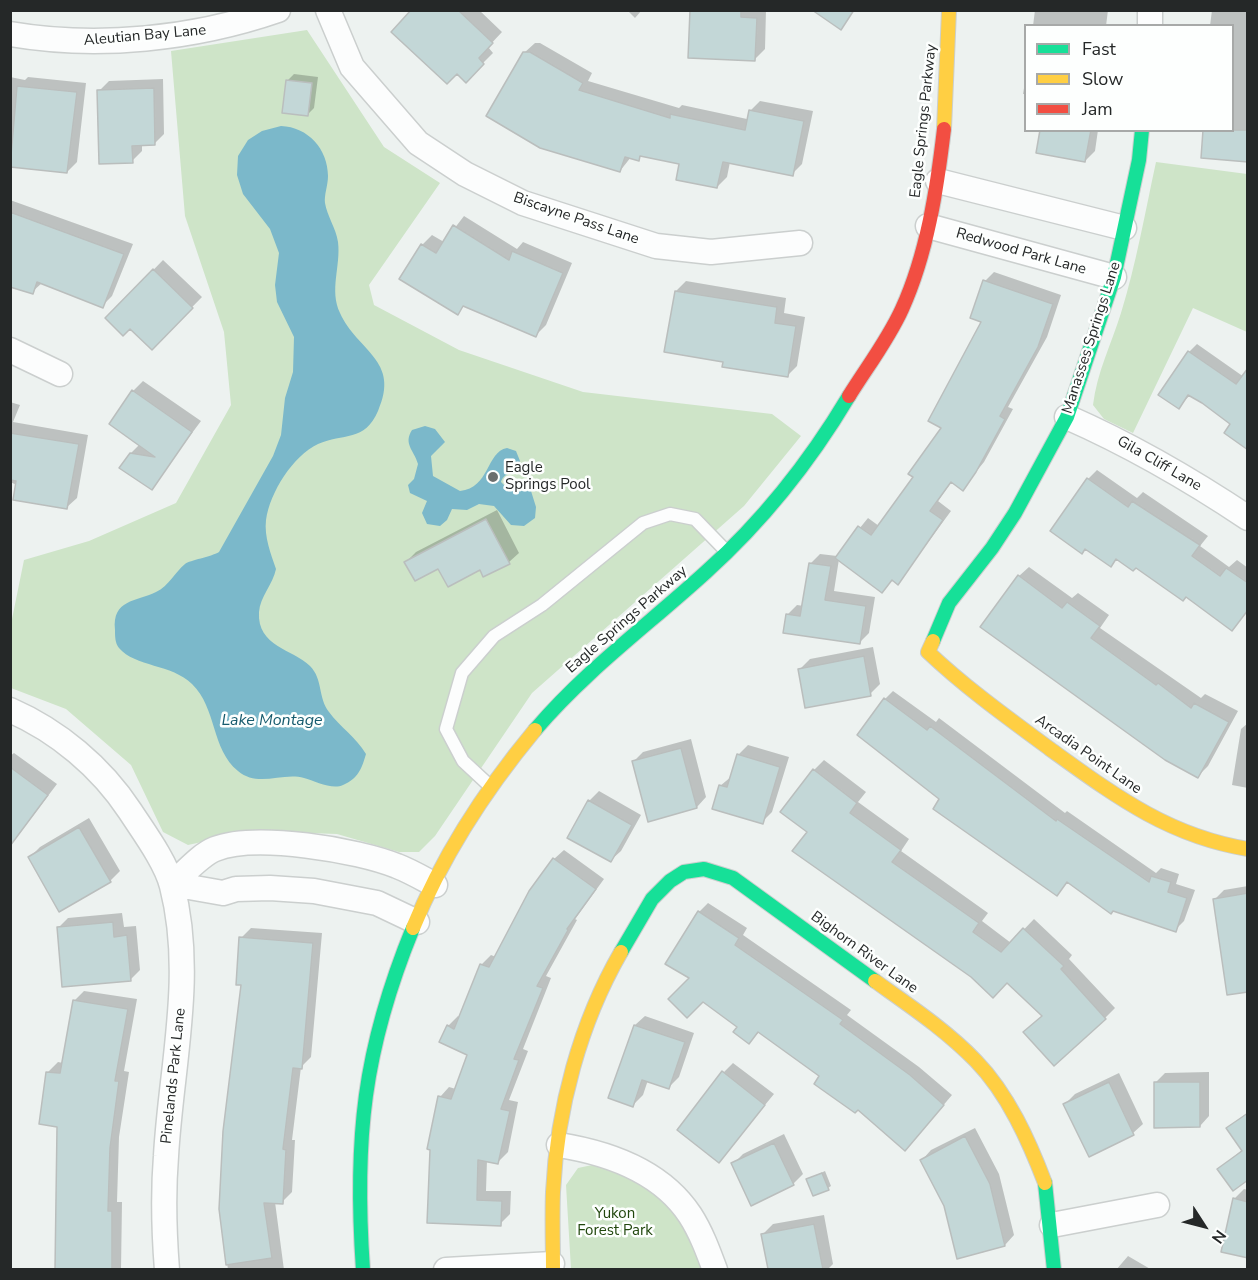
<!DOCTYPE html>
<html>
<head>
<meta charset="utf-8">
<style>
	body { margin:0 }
	#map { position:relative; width:1258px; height:1280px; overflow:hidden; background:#edf2f0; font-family:"Nunito Sans",sans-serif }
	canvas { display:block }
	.frame { position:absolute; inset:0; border:12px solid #252828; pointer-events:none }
	.legend { position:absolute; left:1024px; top:24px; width:210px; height:108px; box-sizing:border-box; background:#fdfffe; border:2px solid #a7a9a8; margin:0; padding:8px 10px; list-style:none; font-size:18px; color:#252828 }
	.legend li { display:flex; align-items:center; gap:12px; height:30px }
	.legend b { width:30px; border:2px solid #a7a9a8 }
	.north { position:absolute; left:1174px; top:1196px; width:60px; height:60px; -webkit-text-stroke:4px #fdfffe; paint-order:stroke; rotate:126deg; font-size:16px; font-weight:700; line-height:24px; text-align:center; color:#252828 }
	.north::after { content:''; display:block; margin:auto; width:21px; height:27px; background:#252828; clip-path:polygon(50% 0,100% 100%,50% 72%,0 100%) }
</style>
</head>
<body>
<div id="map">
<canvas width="1258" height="1280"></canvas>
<div class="frame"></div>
<ul class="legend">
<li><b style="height:8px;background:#16e098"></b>Fast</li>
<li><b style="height:8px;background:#ffcf43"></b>Slow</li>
<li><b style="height:8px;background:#f24e42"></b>Jam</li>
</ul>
<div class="north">N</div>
</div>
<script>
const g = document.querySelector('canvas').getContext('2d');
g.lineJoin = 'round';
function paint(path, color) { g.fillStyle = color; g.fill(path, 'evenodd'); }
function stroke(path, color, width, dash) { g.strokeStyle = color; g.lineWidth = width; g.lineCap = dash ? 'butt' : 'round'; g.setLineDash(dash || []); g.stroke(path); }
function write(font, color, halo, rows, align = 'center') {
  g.font = font + ' "Nunito Sans",sans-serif'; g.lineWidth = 5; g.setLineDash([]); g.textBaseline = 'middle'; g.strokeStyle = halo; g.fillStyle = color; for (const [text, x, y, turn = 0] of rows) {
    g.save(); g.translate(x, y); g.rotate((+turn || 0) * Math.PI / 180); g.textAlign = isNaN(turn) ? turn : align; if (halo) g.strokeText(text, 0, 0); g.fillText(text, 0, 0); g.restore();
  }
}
const green = new Path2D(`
	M307 30 384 147 440 183 369 285 374 305 459 350 583 392 772 414 801 436 744 506 532 693 435 836 419 852H399L337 834 252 831 188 845 163 832 131 765 66 709 11 688V624L24 560 89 541 176 503 231 405 224 332 185 216 171 51Z
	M1156 162 1247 174V332L1193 308 1133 433 1104 419 1093 405C1097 372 1111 345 1121 313 1136 264 1145 213 1156 162Z
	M597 1164C655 1186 681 1210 702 1269H571L566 1185 578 1168Z`);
const water = new Path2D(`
	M281 126C308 127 328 149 328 176 328 185 324 195 325 203 327 216 336 228 338 242 341 266 329 290 340 313 357 351 401 360 378 411 365 442 343 433 318 444 293 456 270 492 266 520 264 537 271 554 276 569 273 584 260 597 259 612 257 647 293 649 310 666 323 679 318 698 329 712 340 727 356 737 366 754 362 768 358 779 343 785 332 790 315 781 304 778 282 772 258 788 238 771 211 749 217 708 192 684 172 664 135 667 119 648 115 643 115 636 115 630 112 599 136 602 156 592 169 586 175 572 185 564 190 560 211 557 219 552L273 456 281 435 285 398 293 372 294 337 277 302 275 285 279 253 270 229 243 194 237 175 238 156 248 140 262 131Z
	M425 426 435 429 445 442 431 456 433 476 460 491C490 488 486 452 507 448L516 451 520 461C515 474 504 472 501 482L508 489 521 486 531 491 536 507 535 518 524 526 511 525 494 506 479 504 467 510 452 509 447 520 440 526 427 524 422 513 427 501 410 493 408 485 414 479 418 464C414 450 403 444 412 430Z`);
const shadow = new Path2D(`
	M413 10H479L502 32 488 47 493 53 466 80Z
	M627 10H642L635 18Z
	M691 10H766L765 49 755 59Z
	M1035 10H1108L1106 26H1033Z
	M1212 10H1248V161L1232 130V26H1210Z
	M535 43H540L592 73 588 81 679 108 682 105 747 119 750 111 760 101 813 111 802 164 792 174 730 162 727 177 717 187 681 163 642 155 638 159 631 157 620 171 524 53Z
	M294 74 318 77 314 108 308 114 288 80Z
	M1026 76V94H1023Z
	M10 77 25 80 28 77 86 83 77 162 67 172 10 165Z
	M163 79 164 134 154 144H142V151L132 161 99 91 109 81Z
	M1042 130H1098L1095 151 1085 161Z
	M10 200 133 244 112 296 102 306 42 283 32 292 10 285Z
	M464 216 517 249 523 242 572 263 546 325 536 335 465 305 457 313 401 279 423 244 432 235 444 242Z
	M163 260 202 297 152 348 130 327 107 318Z
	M994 272 1061 295 1047 337 1008 407 1013 409 984 462 962 489 952 481 938 501 951 511 898 583 893 579 882 591 839 559 834 591 875 597 869 633 859 643 787 615 797 605 804 606 810 564 820 554 837 556 868 518 879 526 915 477 943 428 983 321 972 317 985 281Z
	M686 281 786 298 784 313 805 317 797 366 787 376 724 361 676 291Z
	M1197 344 1244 377 1233 424 1190 395 1179 407 1189 352Z
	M143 381 201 421 151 488 131 453 140 444 133 391Z
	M10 402 20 405 13 422 88 435 77 498 67 507 10 482Z
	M1097 470 1137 498 1143 492 1208 536 1200 546 1229 567 1237 560 1248 568V611L1232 629 1186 596 1136 566 1118 558 1111 565 1088 479Z
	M497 510 519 553 509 562 439 567 406 562 416 552Z
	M1029 567 1072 598 1078 593 1109 615 1100 628 1201 698 1205 694 1238 711 1208 766 1198 776 1019 576Z
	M873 647 880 684 870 694 800 669 810 659Z
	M893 691 936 722 939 718 1065 813 1067 811 1156 873 1161 868 1179 874 1176 884 1195 890 1184 921 1175 930 1069 881 1057 894 942 799 885 699Z
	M1248 723V788L1232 785 1241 729Z
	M691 739 706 797 697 807 633 762 643 752Z
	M748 745 789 757 772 812 762 822 720 786 732 776 738 755Z
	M14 753 57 784 10 846V756Z
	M824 760 866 792 858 802 909 839 901 851 988 913 982 921 1011 943 1034 919 1072 955 1069 959 1115 1008 1105 1018 1043 1015 1007 981 809 832 814 770Z
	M599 791 641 815 621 851 611 860 589 801Z
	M89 818 120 871 110 881 30 857 40 847Z
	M564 850 604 879 575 919 577 920 546 976 551 978 523 1049 528 1051 509 1100 518 1102 508 1152 498 1162 487 1160 486 1191H511L510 1214 500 1224 429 1221 440 1097 449 1087 456 1089 469 1054 448 1026 458 1016 460 1018 482 964 491 955 496 957 554 859Z
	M1248 886V990L1214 900 1224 890Z
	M708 903 747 928 743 935 851 1010 847 1015 919 1067 952 1095 914 1140 760 1031 749 1042 739 1026 691 978 699 912Z
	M122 913 124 927 136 926 140 970 130 980 58 928 68 918Z
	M251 928 322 933 311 1057 301 1067 292 1140H295L292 1192 282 1202H275L284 1270H228L220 1209 243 984 241 938Z
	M84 991 137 999 124 1071 129 1072 119 1137 117 1202H122L121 1270H55L59 1126 48 1072 58 1062 63 1063 74 1001Z
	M645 1016 694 1033 679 1077 669 1087 648 1080 643 1095 633 1105 635 1025Z
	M733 1063 774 1094 719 1161 724 1072Z
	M1209 1072V1116L1200 1126 1155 1083 1165 1073Z
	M1119 1073 1143 1124 1133 1133 1089 1155 1065 1104 1075 1094Z
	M1248 1112V1179L1219 1169 1243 1149 1228 1128Z
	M975 1128 999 1174 1014 1235 1005 1245 922 1160 931 1150Z
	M784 1134 803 1174 793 1184 733 1164 743 1154Z
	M825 1171 831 1186 828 1188 808 1179Z
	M1244 1189 1248 1190V1256L1234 1199Z
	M824 1215 833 1264 827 1270H769L763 1234 773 1224Z
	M1128 1256 1152 1270H1116Z`);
const building = new Path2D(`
	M411 10H458L493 43 479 58 484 64 466 83 457 74 447 84 391 32Z
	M690 10H741V17L757 18 755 61 688 58Z
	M812 10H854L841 30Z
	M523 52H530L583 83 579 90 670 118V114L745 130 749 110 804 121 793 176 723 162 717 188 676 180 679 164 640 156 639 161 625 157 620 172 540 148 486 116Z
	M286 80 312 83 308 116 282 113Z
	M17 86 77 92 67 173 10 167Z
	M154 88 155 145 132 146 133 163 99 164 97 90Z
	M1040 130H1091L1085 162 1036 153Z
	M1203 130H1248V162L1201 158Z
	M10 212 124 254 103 308 37 282 33 294 10 287Z
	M453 225 509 260 512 251 563 273 536 337 463 306 458 315 399 279 421 244 436 253Z
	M153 269 193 308 152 350 130 329 123 336 105 318Z
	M983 280 1053 304 1038 347 1000 416 1005 419 976 472 963 491 951 482 930 511 943 520 898 585 892 580 882 593 835 558 858 526 871 535 913 477 908 474 941 428 928 421 981 322 970 318Z
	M675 291 777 307 775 323 796 326 788 377 722 367 723 362 664 352Z
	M1188 351 1236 384 1248 368V450L1224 433 1230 424 1202 403 1188 395 1179 409 1158 395Z
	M132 390 192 432 152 490 119 468 130 453 155 457 109 424Z
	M10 433 79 444 67 509 13 500 16 481 10 480Z
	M1087 478 1128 507 1132 501 1200 545 1192 556 1220 576 1226 568 1248 583V610L1232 631 1186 597 1183 601 1136 568 1133 571 1116 559 1111 567 1085 549 1082 554 1050 531Z
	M486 519 510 564 483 577 480 570 448 587 438 569 415 581 404 562Z
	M809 563 831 566 825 600 866 606 860 644 783 633 786 614 800 616Z
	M1018 575 1062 608 1067 602 1100 626 1091 638 1156 685 1158 683 1191 708 1194 703 1229 722 1198 778 1165 760 980 627Z
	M864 656 871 696 805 708 798 669Z
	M884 698 927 730 930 726 1056 821 1057 819 1149 882 1151 876 1171 882 1168 892 1187 898 1176 932 1113 911 1111 914 1067 882 1057 896 933 809 939 799 857 735Z
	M681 748 697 808 648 822 632 761Z
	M737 754 780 767 763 824 712 809 719 785 727 787Z
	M10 767 48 795 10 846Z
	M813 769 857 803 850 813 901 850 892 862 979 923 973 932 1001 952 1023 928 1064 966 1061 969 1106 1019 1054 1066 1023 1032 1042 1016 1007 983 993 998 971 977 792 851 807 832 780 812Z
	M588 800 632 825 611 862 567 838Z
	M79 827 111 882 59 912 28 857Z
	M553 858 596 889 567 929 568 930 537 986 543 988 514 1059 519 1060 501 1109 510 1111 498 1164 478 1160 477 1200 502 1201 501 1226 427 1223 430 1150 427 1149 438 1096 451 1099 467 1055 439 1042 447 1025 454 1029 480 964 489 967 529 891Z
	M1248 893V992L1227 995 1213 899Z
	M698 911 739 938 735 945 843 1020 840 1024 910 1075 944 1105 905 1151 858 1110 855 1113 814 1084 819 1076 758 1032 749 1044 733 1032 737 1027 703 1002 687 1018 668 999 689 978 665 964Z
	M113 922 114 937 127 935 131 981 62 987 57 927Z
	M239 937 313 943 302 1069 293 1068 283 1149 286 1150 283 1204 264 1203 272 1258 226 1265 219 1209 223 1131 241 985H236Z
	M73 1000 128 1009 115 1081H119L110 1148 108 1211H112V1269H55L57 1127 39 1124 46 1072 60 1073Z
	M634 1025 685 1042 669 1089 642 1080 633 1107 608 1098Z
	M722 1071 765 1105 719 1163 677 1130Z
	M1109 1082 1134 1135 1089 1157 1063 1104Z
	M1154 1082H1200V1127L1154 1128Z
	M1248 1113V1180L1233 1191 1217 1169 1242 1151 1226 1128Z
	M965 1136 990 1184 1005 1246 957 1259 944 1206 920 1160Z
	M774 1143 794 1185 751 1206 731 1163Z
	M822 1173 829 1190 813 1196 806 1179Z
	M1233 1198 1248 1202V1258L1221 1252Z
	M814 1224 823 1269H768L761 1234Z`);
const lane = new Path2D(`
	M491 787 463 761 446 729 462 673 494 636 542 605 643 523 670 514 695 519 727 552`);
const street = new Path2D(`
	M328 10 352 67 418 143 465 174 523 203 656 246 711 252 800 243
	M1150 26V10
	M10 34C98 49 194 39 278 10
	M938 181 1124 228
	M928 226 1114 277
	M10 350 60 374
	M1067 417C1133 446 1188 478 1248 518
	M10 710C58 731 101 767 130 811 143 831 166 862 172 886 195 975 171 1067 166 1156 163 1193 164 1232 167 1270
	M172 884C185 873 200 855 215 849 255 833 358 850 397 866 410 871 422 878 435 885
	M172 884 223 893 236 889 270 888 314 891 377 903 417 922
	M559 1145C609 1153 661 1171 690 1215 701 1232 708 1251 715 1270
	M1052 1225 1157 1205
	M446 1270 552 1264`);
const fast = new Path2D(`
	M933 641 949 603 992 548 1015 513 1067 417 1114 277 1139 160 1142 130
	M535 730C586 670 648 625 706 572 764 520 809 463 849 396
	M621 952 652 899 670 881 684 872 704 869 733 878 875 981
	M1045 1183 1054 1270
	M363 1270C354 1140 363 1050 413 928`);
const slow = new Path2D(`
	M944 129 949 10
	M933 641 928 652C966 688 1008 718 1050 749 1114 795 1168 836 1248 849
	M413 928C442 857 486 789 535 730
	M875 981C910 1006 946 1030 976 1061 1008 1094 1029 1141 1045 1183
	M553 1270C553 1244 552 1218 553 1192 557 1109 580 1023 621 952`);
const jam = new Path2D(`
	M849 396C867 367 888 340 902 309 927 254 937 189 944 129`);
const markers = [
	[493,477,6,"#6b6f6e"]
];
const streetNames = [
	["Aleutian Bay Lane",145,36,-5],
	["Eagle Springs Parkway",924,121,-84],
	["Biscayne Pass Lane",576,219,19],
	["Redwood Park Lane",1021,252,16],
	["Manasses Springs Lane",1092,338,-72],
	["Gila Cliff Lane",1159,464,30],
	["Eagle Springs Parkway",627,620,-41],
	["Arcadia Point Lane",1088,755,35],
	["Bighorn River Lane",864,953,36],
	["Pinelands Park Lane",174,1076,-84]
];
const poiNames = [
	["Eagle",505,468],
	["Springs Pool",505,485]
];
const parkNames = [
	["Yukon",615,1214],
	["Forest Park",615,1231]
];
const waterNames = [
	["Lake Montage",272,721]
];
paint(green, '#cee4c8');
paint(water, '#7bb8ca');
paint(shadow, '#0003');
paint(building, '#c3d7d7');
stroke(building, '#babebd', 1.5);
stroke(lane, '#cbcfce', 15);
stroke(street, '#cbcfce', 27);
stroke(fast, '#cbcfce', 16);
stroke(slow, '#cbcfce', 16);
stroke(jam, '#cbcfce', 16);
stroke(lane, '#fcfdfd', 12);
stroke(street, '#fcfdfd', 24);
stroke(fast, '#16e098', 14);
stroke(slow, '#ffcf43', 14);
stroke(jam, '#f24e42', 14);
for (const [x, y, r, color] of markers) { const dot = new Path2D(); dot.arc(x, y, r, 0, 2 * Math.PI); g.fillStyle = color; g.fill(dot); stroke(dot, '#fdfffe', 2); }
write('15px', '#252828', '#fdfffe', streetNames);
write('15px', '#252828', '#fdfffe', poiNames, 'left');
write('15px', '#21470d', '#fdfffe', parkNames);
write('italic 16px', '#165b6e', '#fdfffe', waterNames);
</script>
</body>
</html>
